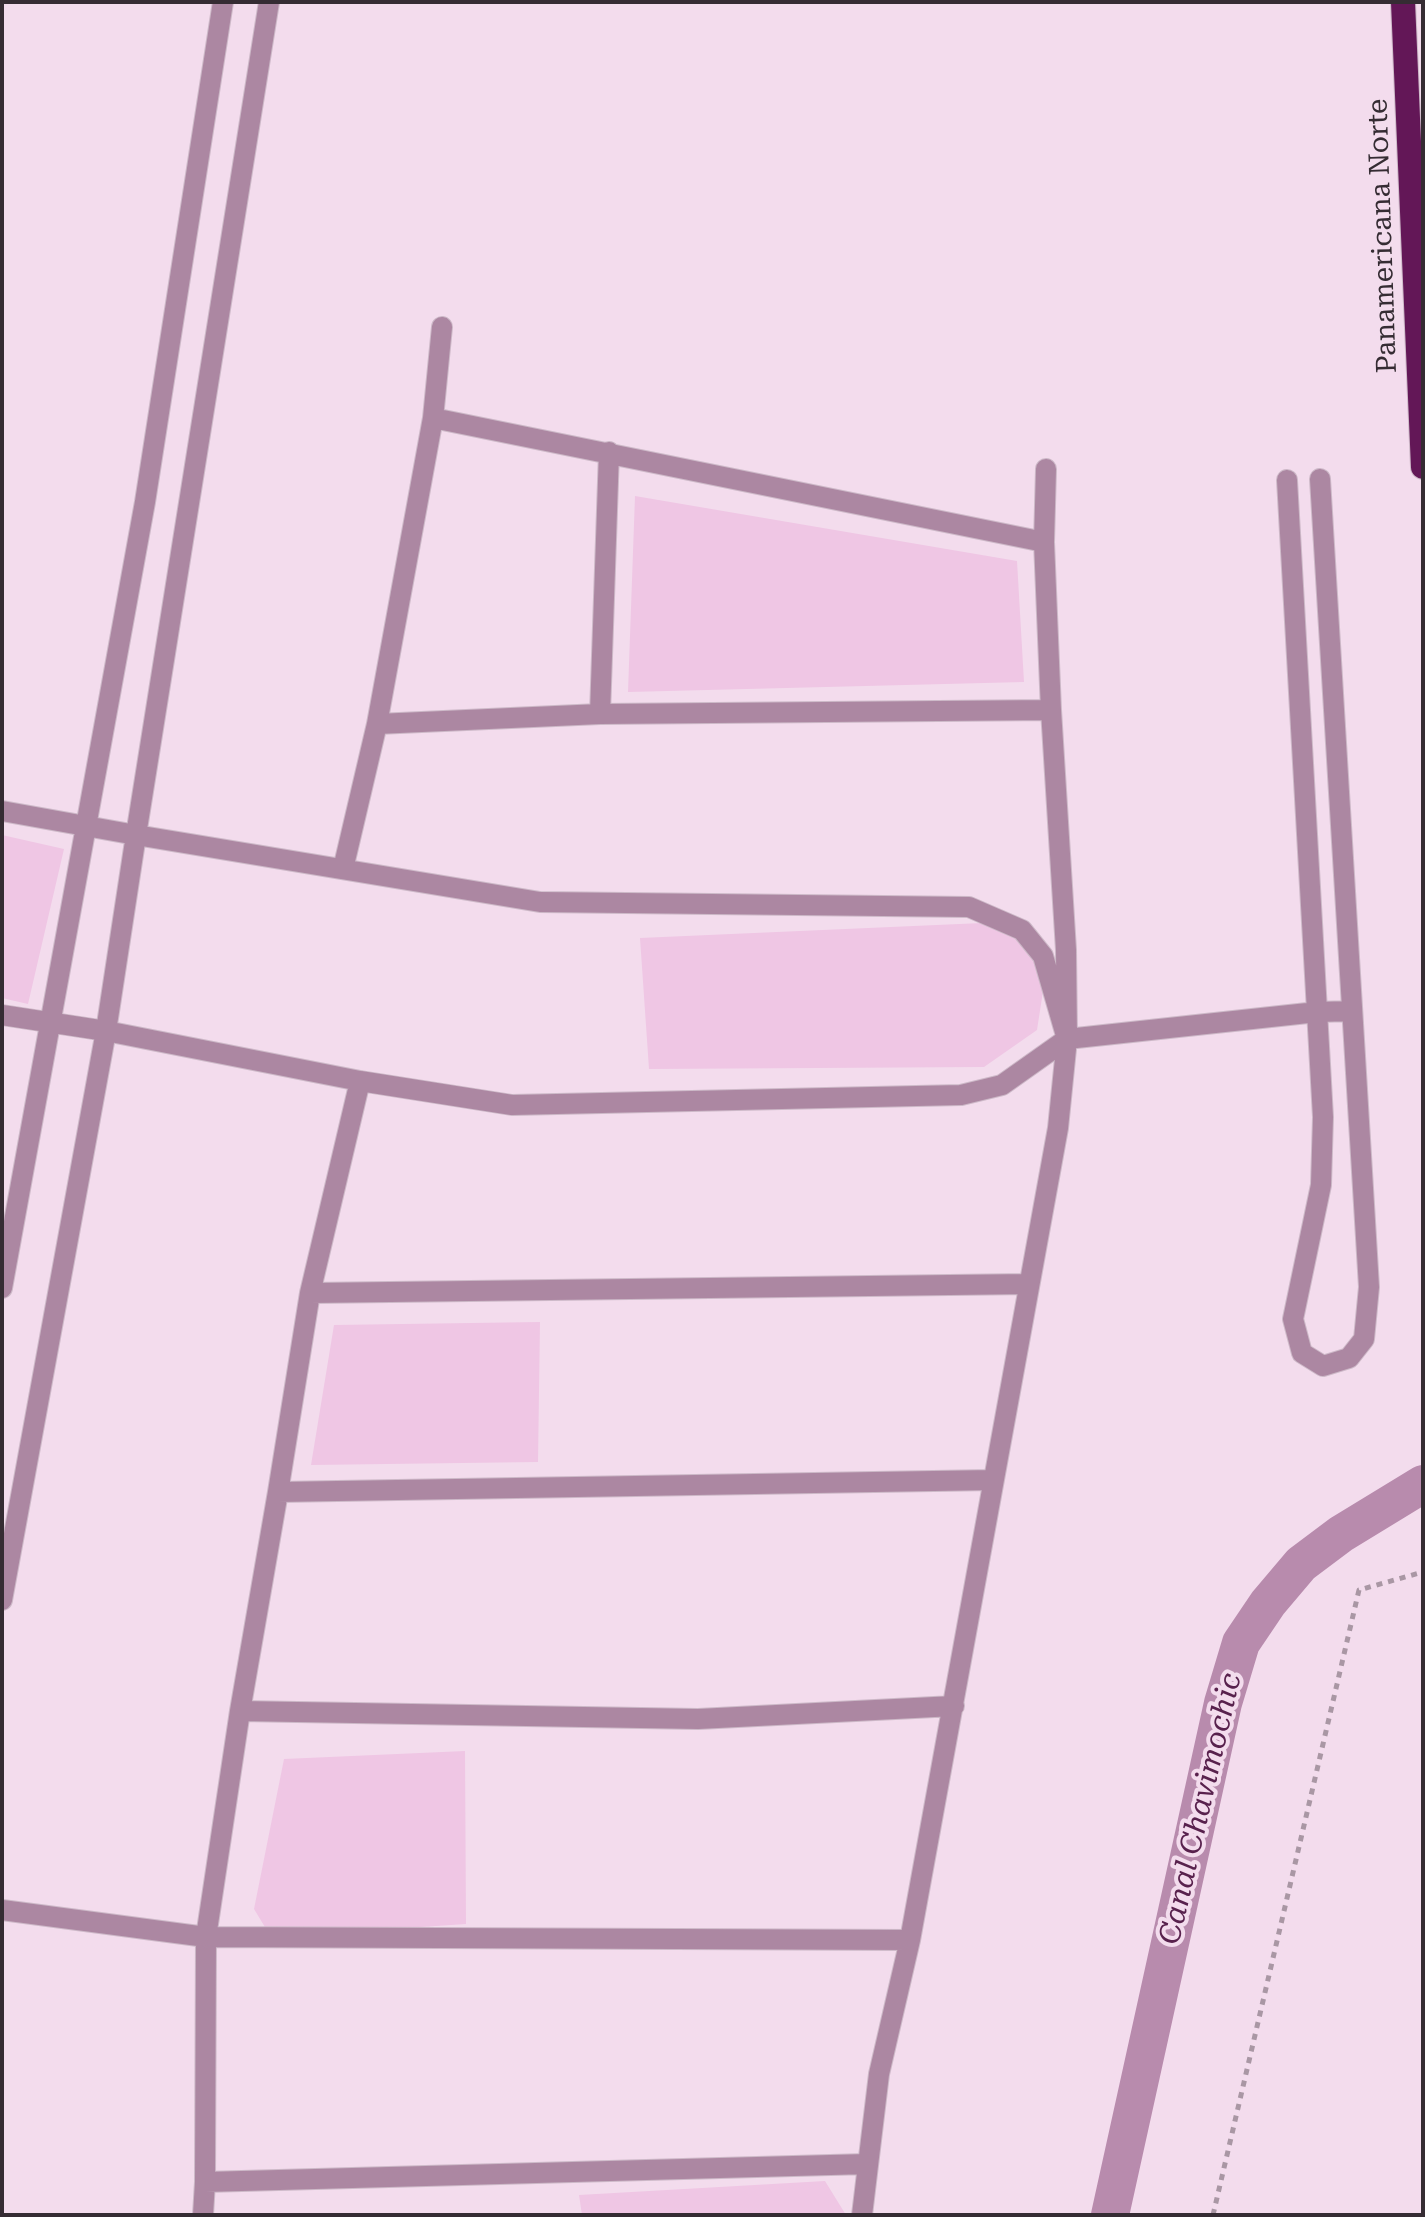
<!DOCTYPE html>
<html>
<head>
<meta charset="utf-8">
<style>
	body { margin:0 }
	#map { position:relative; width:1425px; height:2217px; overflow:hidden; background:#f3dced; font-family:"Roboto Serif",serif }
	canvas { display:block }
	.frame { position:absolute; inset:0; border:4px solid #352c33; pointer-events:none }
</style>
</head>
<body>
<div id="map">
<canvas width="1425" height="2217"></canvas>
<div class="frame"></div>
</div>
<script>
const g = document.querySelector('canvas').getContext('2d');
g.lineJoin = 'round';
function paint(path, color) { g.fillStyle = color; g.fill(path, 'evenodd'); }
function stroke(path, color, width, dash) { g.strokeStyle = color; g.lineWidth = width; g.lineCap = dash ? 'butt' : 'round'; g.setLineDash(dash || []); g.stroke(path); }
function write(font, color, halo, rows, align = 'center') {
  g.font = font + ' "Roboto Serif",serif'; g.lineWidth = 8; g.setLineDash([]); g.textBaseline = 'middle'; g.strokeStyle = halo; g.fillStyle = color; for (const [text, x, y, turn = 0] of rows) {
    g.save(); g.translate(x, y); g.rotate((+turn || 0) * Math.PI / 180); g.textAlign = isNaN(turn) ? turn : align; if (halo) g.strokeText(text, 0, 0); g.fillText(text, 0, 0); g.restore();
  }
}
const green = new Path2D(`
	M635 496 1017 561 1024 682 628 692Z
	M2 835 64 849 28 1004 2 998Z
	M1005 922 1046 972 1037 1030 984 1067 649 1069 640 938Z
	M540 1322 538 1462 311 1465 334 1325Z
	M465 1751 466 1924 271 1937 254 1909 284 1759Z
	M825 2181 846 2215H582L579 2195Z`);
const canal = new Path2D(`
	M1110 2215 1223 1703 1241 1643 1268 1603 1301 1564 1341 1534 1423 1484`);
const path = new Path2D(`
	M1213 2215 1359 1590 1423 1572`);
const minor = new Path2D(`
	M442 327 433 418 377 724 600 714 1051 710
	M433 418 1044 542
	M1287 480 1323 1117 1321 1185 1293 1319 1302 1353 1323 1366 1349 1358 1364 1339 1369 1287 1320 479
	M600 714 609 452
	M2 811 136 835 540 902 969 907 1022 930 1043 956 1067 1039 1002 1085 961 1095 512 1105 360 1081 106 1031 2 1015
	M343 869 377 724
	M1067 1039 1317 1012 1352 1011
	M2 1288 145 502 223 2
	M310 1293 360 1081
	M278 1492 993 1480
	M2 1600 106 1031 136 835 269 2
	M240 1711 698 1719 954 1706
	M2 1910 206 1937 910 1940
	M205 2182 867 2164
	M203 2215 205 2182 206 1937 240 1711 278 1492 310 1293 1029 1284
	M862 2215 879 2074 910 1940 1058 1128 1067 1039 1066 950 1051 710 1044 542 1046 469`);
const highway = new Path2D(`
	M1403 2 1423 467`);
const streetNames = [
	["Panamericana Norte",1383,236,-92]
];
const waterNames = [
	["Canal Chavimochic",1201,1809,-77]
];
paint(green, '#efc6e4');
stroke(canal, '#b88bad', 38);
stroke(minor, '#cdb9c8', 22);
stroke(highway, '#cdb9c8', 26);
stroke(path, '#a997a4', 5, [6, 6]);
stroke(minor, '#ac87a2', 20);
stroke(highway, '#631757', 24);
write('28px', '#352c33', '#f3dced', streetNames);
write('italic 30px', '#58214d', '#f3dced', waterNames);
</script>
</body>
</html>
